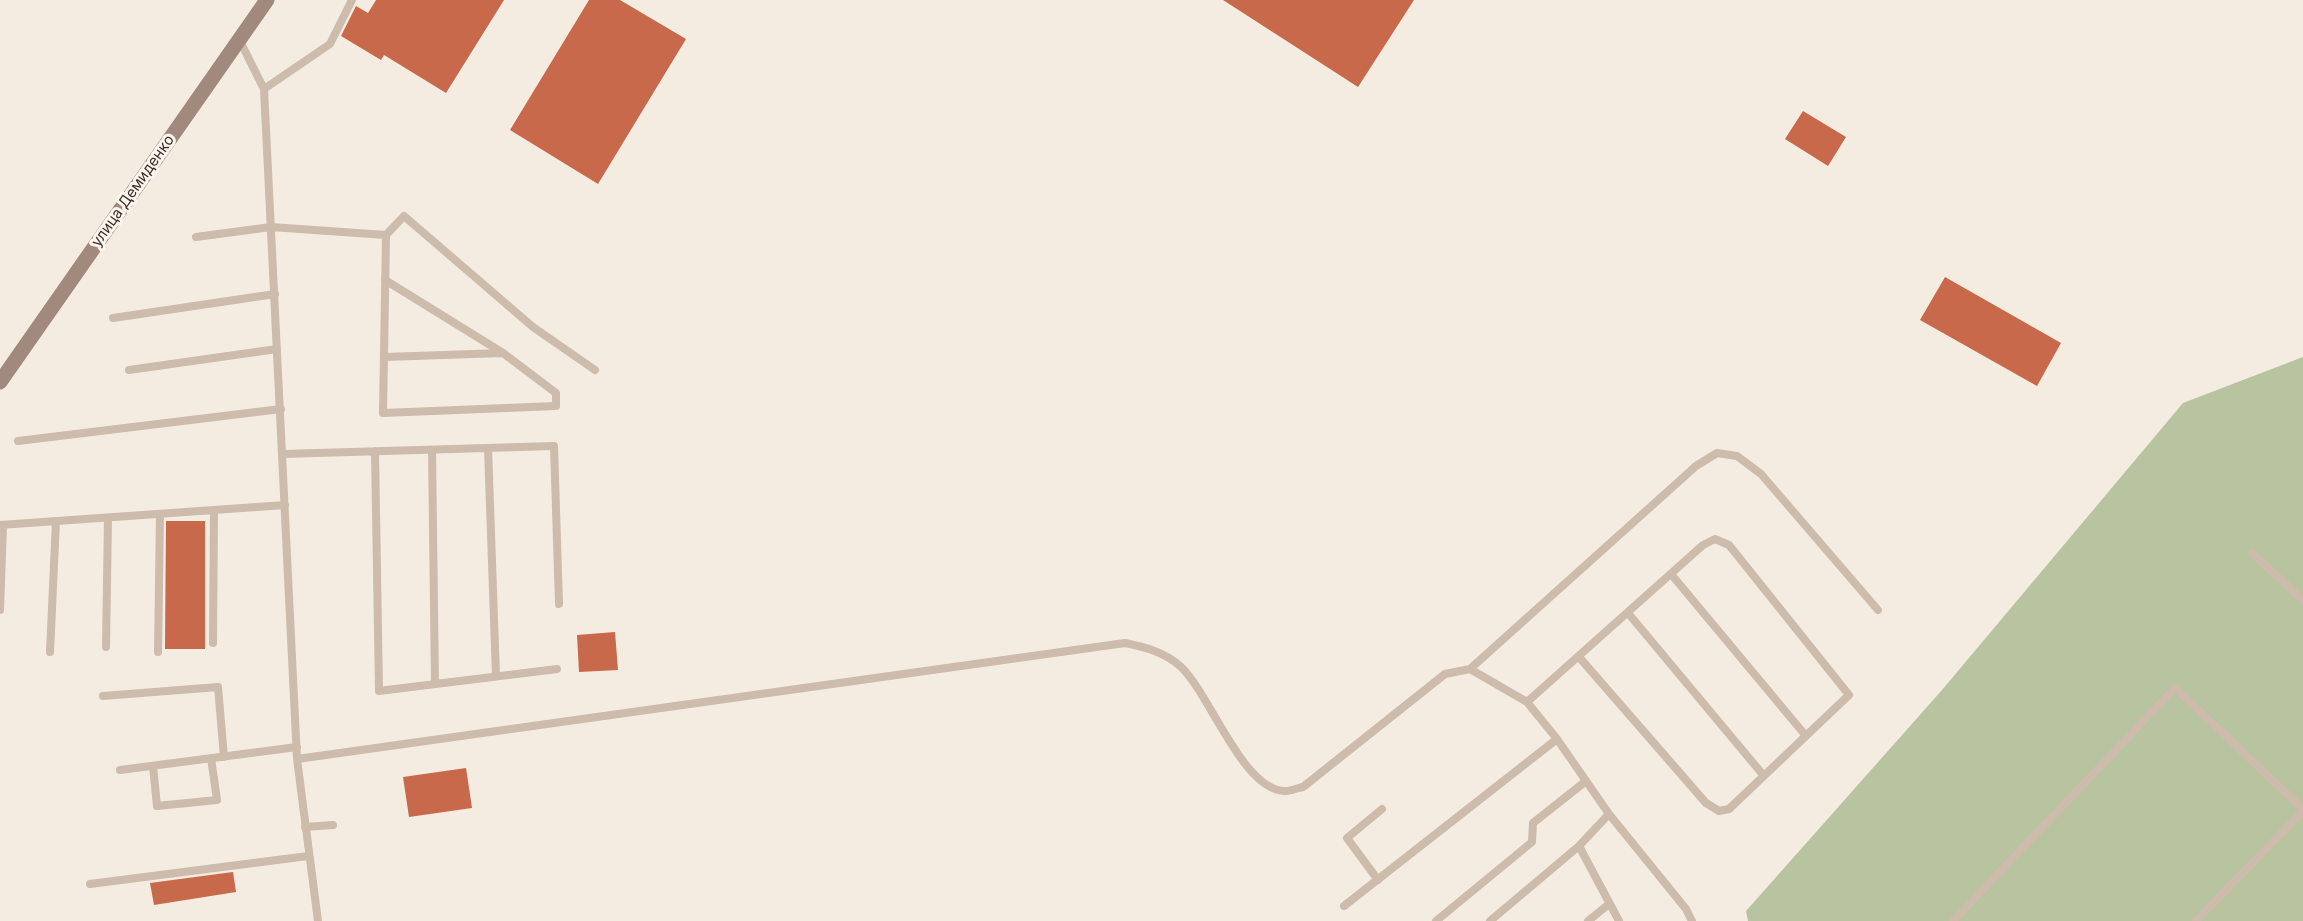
<!DOCTYPE html>
<html>
<head>
<meta charset="utf-8">
<style>
	body { margin:0 }
	canvas { display:block; background:#f4ebe1 }
</style>
</head>
<body>
<canvas width="2303" height="921"></canvas>
<script>
const g = document.querySelector('canvas').getContext('2d');
g.lineJoin = 'round';
function paint(path, color) { g.fillStyle = color; g.fill(path, 'evenodd'); }
function stroke(path, color, width, dash) { g.strokeStyle = color; g.lineWidth = width; g.lineCap = dash ? 'butt' : 'round'; g.setLineDash(dash || []); g.stroke(path); }
function write(font, color, halo, rows, align = 'center') {
  g.font = font + ' Inter,sans-serif'; g.lineWidth = 6; g.setLineDash([]); g.textBaseline = 'middle'; g.strokeStyle = halo; g.fillStyle = color; for (const [text, x, y, turn = 0] of rows) {
    g.save(); g.translate(x, y); g.rotate((+turn || 0) * Math.PI / 180); g.textAlign = isNaN(turn) ? turn : align; if (halo) g.strokeText(text, 0, 0); g.fillText(text, 0, 0); g.restore();
  }
}
const green = new Path2D(`
	M2303 357V921H1748L1746 911 1942 690 2183 403Z`);
const building = new Path2D(`
	M376 0H504L446 93 384 55 381 60 341 36 356 6 368 13Z
	M589 0H620L686 39 598 184 510 130Z
	M1223 0H1414L1358 87Z
	M1803 111 1846 137 1828 166 1785 139Z
	M1945 277 2061 343 2037 386 1920 320Z
	M166 521H205V649H165Z
	M615 632 618 670 579 672 577 635Z
	M466 768 472 808 409 817 403 777Z
	M233 872 236 892 154 905 150 883Z`);
const lane = new Path2D(`
	M239 39 264 89 297 759 1125 643C1145 647 1164 652 1180 666 1210 693 1242 790 1285 791 1291 791 1298 788 1303 787L1445 674 1470 669 1527 702 1557 739 1609 814 1579 846 1490 921
	M264 89 330 44 352 0
	M386 235 404 216 533 327 595 370
	M196 237 271 227 386 235 383 413 556 406V393L503 353 385 280
	M113 318 275 294
	M384 357 503 353
	M129 370 277 349
	M18 441 281 409
	M488 448 496 676
	M432 450 435 684
	M375 451 379 691 557 669
	M283 454 554 446 559 604
	M0 525 285 505
	M2252 553 2303 600
	M1671 574 1806 736
	M0 610 3 525
	M1628 613 1764 776
	M213 643 214 510
	M106 647 108 518
	M50 652 56 521
	M158 652 160 514
	M1470 669 1696 466 1717 453 1737 456 1761 474 1878 610
	M103 696 218 687 224 757
	M1527 702 1703 545 1715 539 1729 545 1849 695 1729 809 1719 811 1706 803 1579 657
	M297 759 318 921
	M153 766 157 806 217 800 211 758
	M120 770 297 747
	M1609 814 1686 909 1692 921
	M305 827 333 825
	M1579 846 1619 921
	M1378 880 1347 838 1382 809
	M90 884 308 856
	M1344 906 1557 739
	M1436 921 1532 842 1533 823 1586 781
	M1588 921 1609 904
	M1953 921 2175 688 2303 809
	M2196 921 2303 811`);
const secondary = new Path2D(`
	M0 382 267 0`);
const streetNames = [
	["улица Демиденко",133,191,-55]
];
paint(green, '#b8c4a0');
paint(building, '#c8694b');
stroke(lane, '#cdbbac', 8);
stroke(secondary, '#a18a7d', 15);
write('15px', '#3b302b', '#fbf5ee', streetNames);
</script>
</body>
</html>
